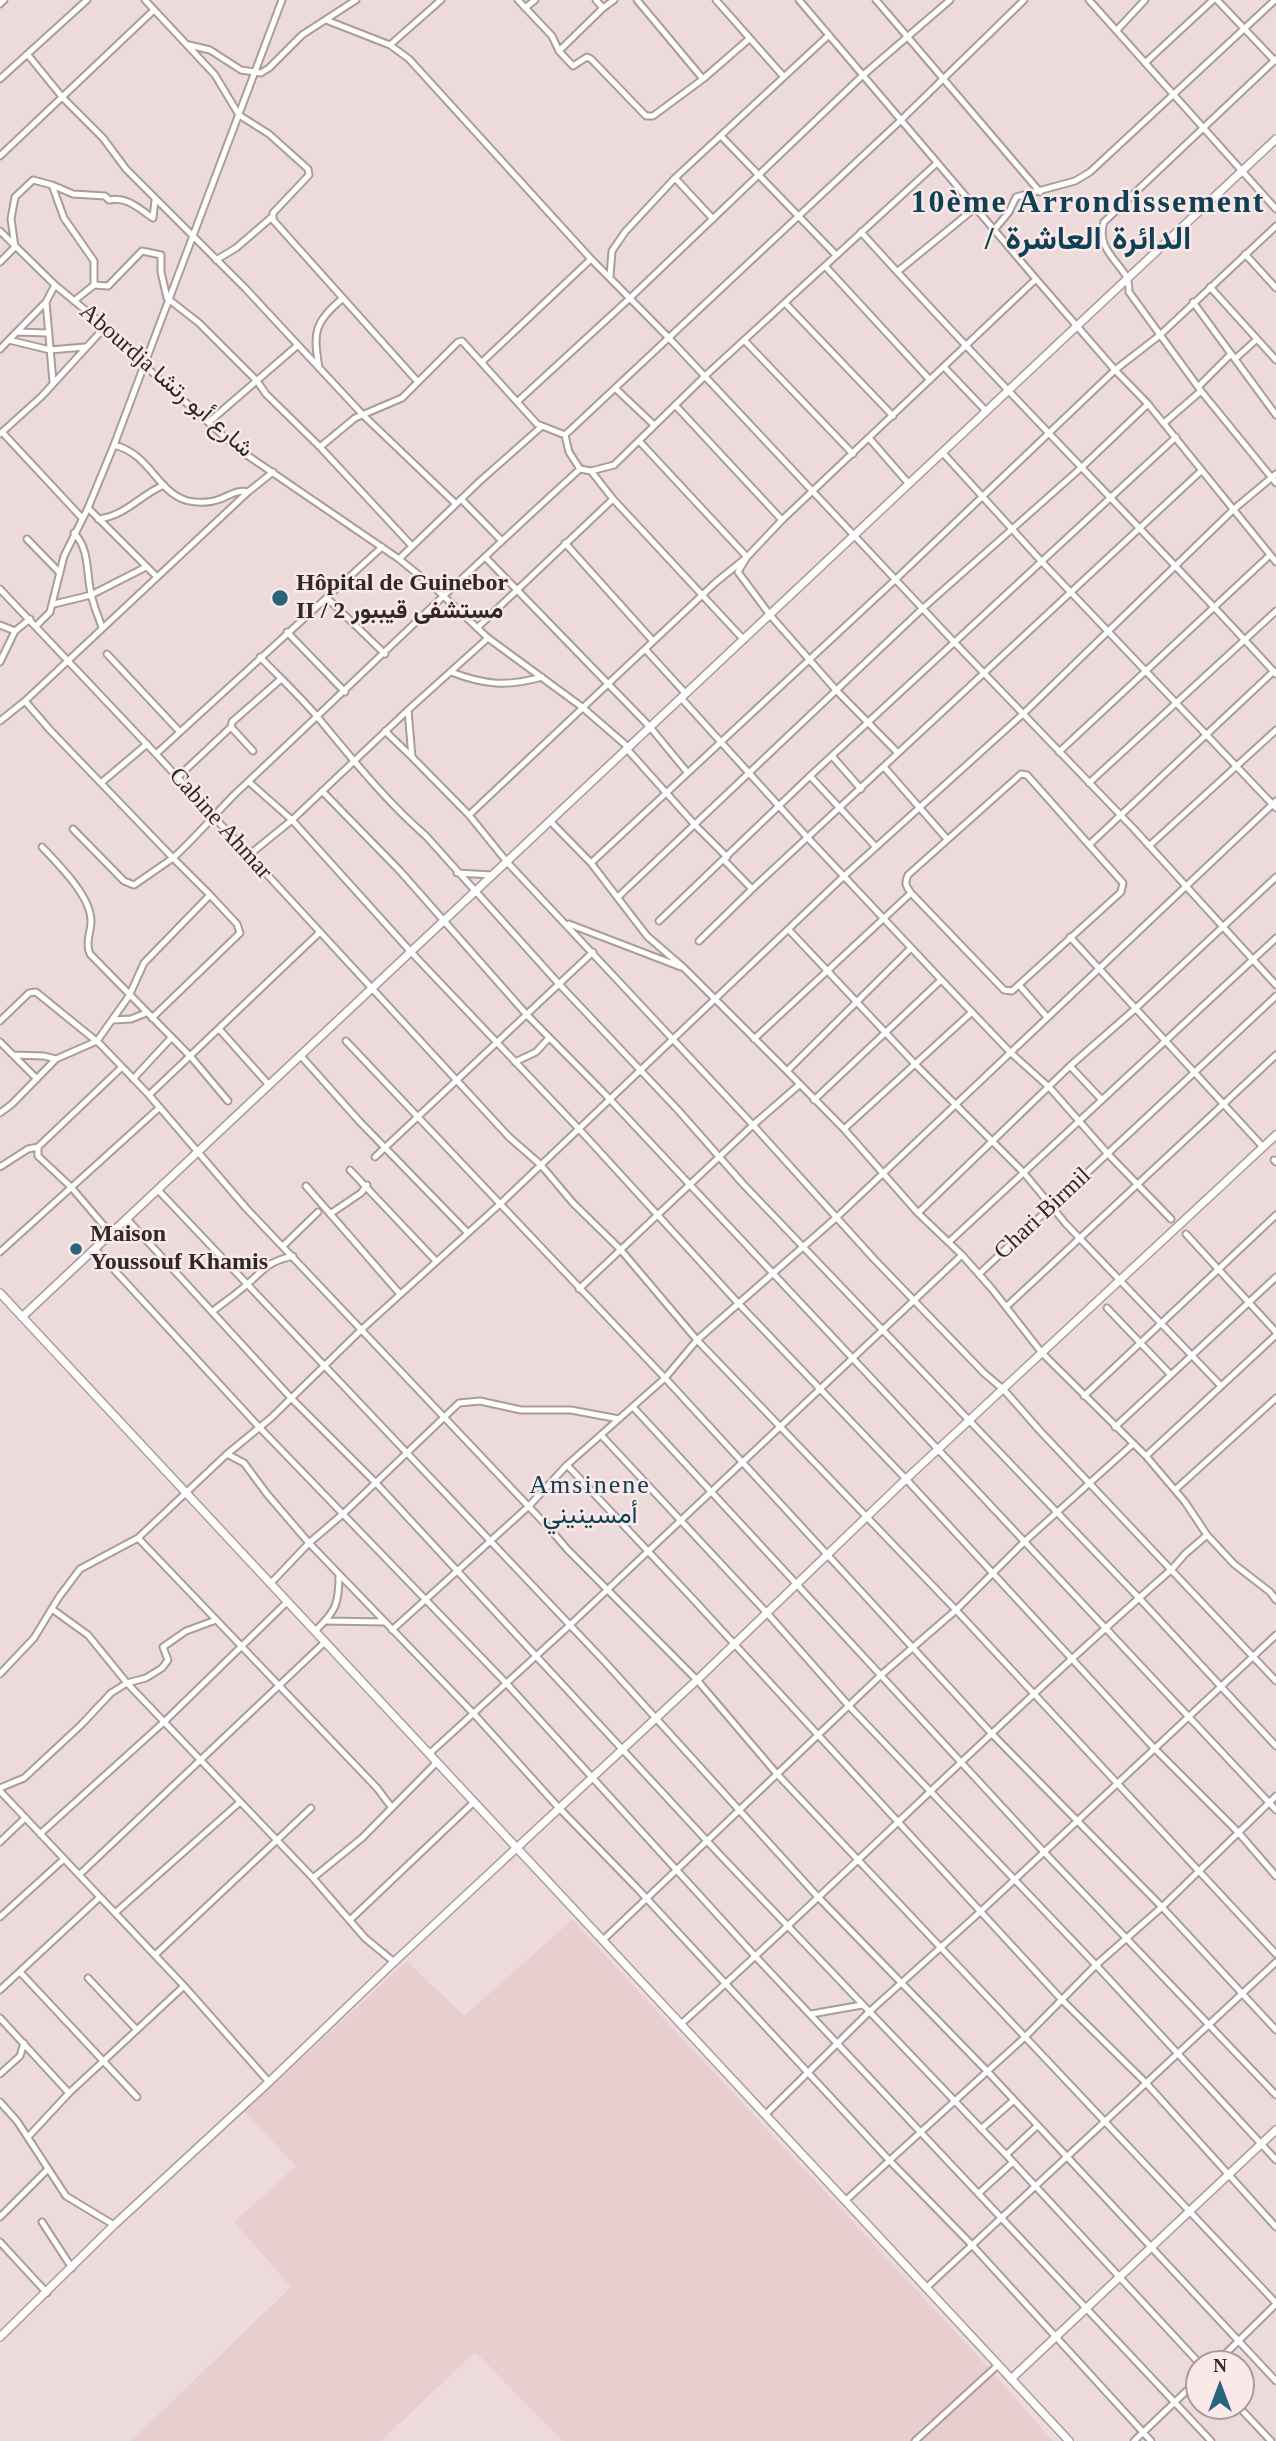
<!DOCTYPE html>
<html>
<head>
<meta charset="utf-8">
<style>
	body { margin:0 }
	#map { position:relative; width:1276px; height:2441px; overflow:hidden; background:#eddbdc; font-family:"Times New Roman",serif }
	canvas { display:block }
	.north { position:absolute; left:1185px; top:2350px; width:70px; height:70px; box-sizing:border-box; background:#fbe9e9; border:2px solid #a99c9c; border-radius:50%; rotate:0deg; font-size:19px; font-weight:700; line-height:28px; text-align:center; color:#2f2829 }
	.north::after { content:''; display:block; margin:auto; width:24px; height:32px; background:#28657c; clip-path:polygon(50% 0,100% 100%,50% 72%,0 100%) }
</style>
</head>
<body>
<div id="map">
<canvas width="1276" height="2441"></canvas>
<div class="north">N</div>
</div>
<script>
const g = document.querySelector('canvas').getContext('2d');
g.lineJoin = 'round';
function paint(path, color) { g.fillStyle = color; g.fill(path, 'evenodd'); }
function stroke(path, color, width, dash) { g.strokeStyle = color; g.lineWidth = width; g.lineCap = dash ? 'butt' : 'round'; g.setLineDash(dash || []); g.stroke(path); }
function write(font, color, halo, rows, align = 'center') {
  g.font = font + ' "Times New Roman",Vazirmatn,serif'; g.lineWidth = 5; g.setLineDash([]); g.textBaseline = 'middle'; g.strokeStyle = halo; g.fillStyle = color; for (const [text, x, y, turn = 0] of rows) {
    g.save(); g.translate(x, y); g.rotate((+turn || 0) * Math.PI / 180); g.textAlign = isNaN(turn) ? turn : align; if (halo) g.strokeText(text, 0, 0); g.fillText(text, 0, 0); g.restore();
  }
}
const built = new Path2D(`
	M572 1920 984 2363 1053 2441H563L475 2352 381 2441H131L291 2287 234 2222 296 2166 244 2112 407 1961 464 2016Z`);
const minor = new Path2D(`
	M145 0 215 75 239 115 269 134 308 169 309 175 273 213V220L418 382
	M518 0 552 36 559 51 573 66 587 57 591 59 646 116H653L703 79 749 39
	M596 0 603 8
	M637 0 703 79
	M716 0 784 77
	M799 0 1036 279 1115 370 1148 404 1276 562
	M876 0 1040 192
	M1089 0 1276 209
	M1217 0 1275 61
	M0 4 4 0
	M525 8 535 0
	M326 20 390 45 409 59 591 259 668 337 954 642 1134 829 1276 985
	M1117 30 1145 0
	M189 45 210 50 241 70 261 73 269 68 302 35 356 0
	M390 45 441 0
	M559 51 603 8 614 0
	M28 55 63 98 103 138 126 169 245 288 363 415 456 504
	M1276 59 1104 222C1096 246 1115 258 1126 276 1129 281 1129 287 1129 292L1201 391 1276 483
	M1145 63 1213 0
	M0 79 87 0
	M721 136 836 255
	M0 156 154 10
	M675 178 713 219
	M52 185 73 194 105 196 109 200C127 196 139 209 153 218L155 200
	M994 230 1009 212 1016 197 1075 181 1090 172 1275 0
	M0 231 55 285 113 333 134 356 238 449 399 559 436 589 488 638 582 707 628 747
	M861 232C996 382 1140 525 1276 674
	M1245 254 1276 288
	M216 260 236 248 272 217
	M0 262 15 247 11 219 15 197 33 180 52 185 64 218 94 261V285L108 286 142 251 161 255V272L167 298 199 323 257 381 266 394 320 447
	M825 266 930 380
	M897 272 975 208
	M610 276 612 251 625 232 675 178 829 35
	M1036 279 782 520 747 557 715 583 469 815 507 862 753 1125 874 1259 984 1373 1004 1390 1041 1432 1276 1681
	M1210 287 1276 360
	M74 301 94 285
	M46 302 53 382
	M1193 302 1276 415
	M785 303 893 416
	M17 332 48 333
	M9 340 50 350 85 347
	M744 340 853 454
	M0 349 46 302 55 285
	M1235 359 1256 340
	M482 362 591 259
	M944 367 986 411
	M319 368C313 331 314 323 343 298
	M1198 387 1231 354
	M615 388 654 425
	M517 402 630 298 862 76 950 0
	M675 405 782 520
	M209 422 298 345
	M1164 423 1201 391
	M2 432 82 518
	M0 434 42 396 105 327
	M565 435 900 121 1024 0
	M869 438 909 484
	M640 442 747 557 738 572 770 615 836 690 898 753
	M114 445C150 454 156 490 185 500 194 503 209 503 217 500 228 497 236 489 248 492
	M942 452 1042 562 1276 808
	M591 471 614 465 705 376 937 163
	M461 499 501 540
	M88 508 156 576
	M98 519C124 517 140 495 164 485
	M74 533C90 549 86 573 91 593 93 605 98 616 102 627
	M27 539 60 573
	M565 543 653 641
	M412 546 320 447 355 418 402 398 458 342 462 341 537 424 565 435 569 452 580 469 591 471 613 499 744 640
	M485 557 650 727 687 772
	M399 559 480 481 541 427
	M0 589 156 754 509 1137 541 1165 573 1203 620 1249 697 1340 665 1378 567 1465 529 1506 392 1630
	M327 598 385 654
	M54 604 91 595 146 567
	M0 625 15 631
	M36 626 50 612 64 556 88 508 114 445 282 0
	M477 628 613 499
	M287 632 345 692
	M645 649 686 694
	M107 654 180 732
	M260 657C280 678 302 698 320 720 354 761 386 801 426 836L559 984 678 1110 744 1185 1139 1598 1276 1746
	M0 662 15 631 30 619
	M451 672C485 685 507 687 542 677
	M681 698 807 837 948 987 1010 1052 1050 1088 1108 1154 1171 1219
	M25 701 50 730 173 858 134 885 124 881 73 829
	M408 710 412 757 469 815
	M0 721 25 701 248 492 273 472
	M385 731 412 757
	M627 749 696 826 727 857
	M253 751 231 727 232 722 281 679
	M1059 752 1270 555
	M156 754 382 547
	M832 756 861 789
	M884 767 947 839
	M1021 774 1027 775 1123 883 1121 892 1012 991 1004 990 911 893C906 886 904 883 908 875Z
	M810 776 876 847
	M178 777 231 727
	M249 782 292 820 411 952 579 1129 738 1303 906 1479 1154 1748 1238 1832 1276 1876
	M101 783 147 744
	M1089 783 1276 611
	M322 791 400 871 527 1015 603 1092 1276 1810
	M1276 801 837 1217 697 1340 956 1610 1276 1954
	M550 821 591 863 647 936 684 968 787 1071 844 1129 918 1213 962 1255 992 1289 1042 1353 1146 1456 1185 1502 1207 1535 1185 1554 1172 1569C1004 1716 847 1875 681 2024
	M1090 844 1274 671
	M1149 846 1276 730
	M42 847C58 864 91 896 91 921 91 933 85 942 90 954L191 1057 228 1101
	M249 855 292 820 408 710 488 638
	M724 860 752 889
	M591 863 896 579 1115 370 1160 335 1276 226
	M457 873 492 875
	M618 897 922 609 1082 467 1148 404
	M659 921 810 776 1176 437
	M569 924 681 967
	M789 930 915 1064 1024 1173 1066 1224 1221 1386
	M1070 937 1263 1147
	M699 941 752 889 1201 471
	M1019 985 1047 1017
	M152 1018 240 933 237 924 210 895
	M113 1020 131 1019 146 1013
	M0 1021 29 993 36 992 100 1044 149 1095 246 1208 550 1529 567 1549 697 1680 777 1774 1276 2303
	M220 1030 269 1085
	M754 1039 911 893
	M346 1041 665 1378 993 1735 1162 1907 1276 2030
	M0 1042 37 1079
	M13 1055 44 1056 56 1059
	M301 1056 360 1122 467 1232
	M515 1062 536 1052 549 1038
	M1070 1066 1102 1100
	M787 1071 911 948
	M133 1079 171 1038
	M149 1095 319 933
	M814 1100 941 980
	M0 1113 12 1104 56 1059 97 1041 129 996 144 963 210 895 173 858C196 837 215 814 236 793 351 685 463 575 580 469
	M844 1129 972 1012
	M375 1157 593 952
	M1274 1160 1276 1162
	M0 1167 28 1149 38 1147
	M350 1170 436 1261
	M306 1186 400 1294
	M158 1190 604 1661 818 1897 987 2071 1276 2381
	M918 1213 1070 1066 1135 1009 1276 877
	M330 1214 361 1193 367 1185
	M127 1219 291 1398 376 1483 721 1856 1013 2162 1200 2364
	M111 1234 71 1187 38 1156V1147L122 1067
	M1186 1234 1276 1332
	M949 1242 1276 938
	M284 1245 318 1212
	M95 1249 259 1427 507 1684 755 1956 1211 2441
	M0 1252 159 1108
	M979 1274 1276 996
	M579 1289 753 1125 799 1085
	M1006 1307 1276 1055
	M1107 1308 1171 1375
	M213 1311C223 1303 235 1295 245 1286 266 1269 264 1263 293 1256
	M1084 1396 1276 1215
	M633 1407 1043 1851 1276 2095
	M1115 1427 1276 1277
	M601 1435 767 1613 849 1706 1096 1965 1276 2160
	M227 1454 244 1463 267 1494 309 1543 474 1714 559 1808 635 1886 889 2160 971 2244 1151 2441
	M1146 1456 1276 1335
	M567 1465 692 1598 1062 2000 1146 2083 1276 2227
	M1175 1490 1276 1398
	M1207 1535 1234 1564 1270 1592 1276 1600
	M138 1538 377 1788 392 1808
	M270 1584 309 1543 344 1513 459 1403 480 1401 521 1410H571L619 1419
	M52 1609 88 1635 127 1683 313 1878 365 1938 394 1962
	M326 1621 385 1622
	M315 1631C336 1611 339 1604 339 1575
	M0 1674 34 1638 59 1597 80 1569 138 1538 227 1454 271 1418 361 1330 500 1204 844 876 1024 713 1234 509 1276 474
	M429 1754 570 1625 962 1255
	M0 1788 24 1778 81 1725 111 1693 127 1683 146 1678 162 1668 168 1660 163 1647 186 1631 216 1620
	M0 1791 184 1986 269 2082
	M40 1834 165 1721 287 1602
	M0 1842 25 1818
	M79 1875 325 1642
	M313 1878 362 1838 437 1762
	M115 1913 240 1802
	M0 1917 64 1859
	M350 1920 474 1802
	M603 1940 881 1675 956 1610 1024 1542 1133 1444
	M155 1955 311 1808
	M20 1972 137 2097
	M88 1978 137 2030
	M0 1990 100 1897
	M811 2014 862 2005
	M0 2018 69 2093
	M0 2074 20 2056 24 2043
	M0 2102 17 2121 66 2196 114 2225
	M765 2115 869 2012 980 1912 1276 1635
	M981 2129 1014 2100
	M28 2137 69 2093 184 1986
	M1006 2155 1037 2126
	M979 2193 1013 2162
	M845 2201 1025 2037 1096 1965 1162 1907 1276 1796
	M0 2217 48 2169
	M42 2222 72 2268
	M0 2242 47 2293
	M926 2288 1276 1962
	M1215 2364 1276 2304
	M1238 2406 1271 2441
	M915 2441 998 2365
	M1134 2441 1199 2379`);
const tertiary = new Path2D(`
	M0 1293 1069 2441
	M22 1317 1276 139
	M0 2337 114 2225 269 2082 394 1962 697 1680 906 1479 1276 1135
	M1011 2379 1276 2130`);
const markers = [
	[280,598,9,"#28657c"],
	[76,1249,7,"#28657c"]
];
const streetNames = [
	["Abourdja شارع أبو رتشا",166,381,41],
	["Cabine Ahmar",220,824,48],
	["Chari Birmil",1043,1214,-43]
];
const poiNames = [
	["Hôpital de Guinebor",296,584],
	["II / مستشفى قيببور 2",296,612],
	["Maison",90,1235],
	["Youssouf Khamis",90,1263]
];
const neighbourhoodNames = [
	["Amsinene",590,1486],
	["أمسينيني",590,1516]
];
const districtNames = [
	["10ème Arrondissement",1088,204],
	["/ الدائرة العاشرة",1088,241]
];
paint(built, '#e8cece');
stroke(minor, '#ac9b9b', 9);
stroke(tertiary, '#ac9b9b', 10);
stroke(minor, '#fff', 5);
stroke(tertiary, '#fff', 7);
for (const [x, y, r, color] of markers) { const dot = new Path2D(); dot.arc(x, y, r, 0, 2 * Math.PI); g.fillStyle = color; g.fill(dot); stroke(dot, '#fbe9e9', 2.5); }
write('24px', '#2f2829', '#fbe9e9', streetNames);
write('bold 24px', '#2f2829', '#fbe9e9', poiNames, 'left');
g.letterSpacing = '2px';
write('26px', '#0e4153', '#fbe9e9', neighbourhoodNames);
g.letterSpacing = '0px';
g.letterSpacing = '2px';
write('bold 32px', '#0e4153', '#fbe9e9', districtNames);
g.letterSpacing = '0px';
</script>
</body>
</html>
